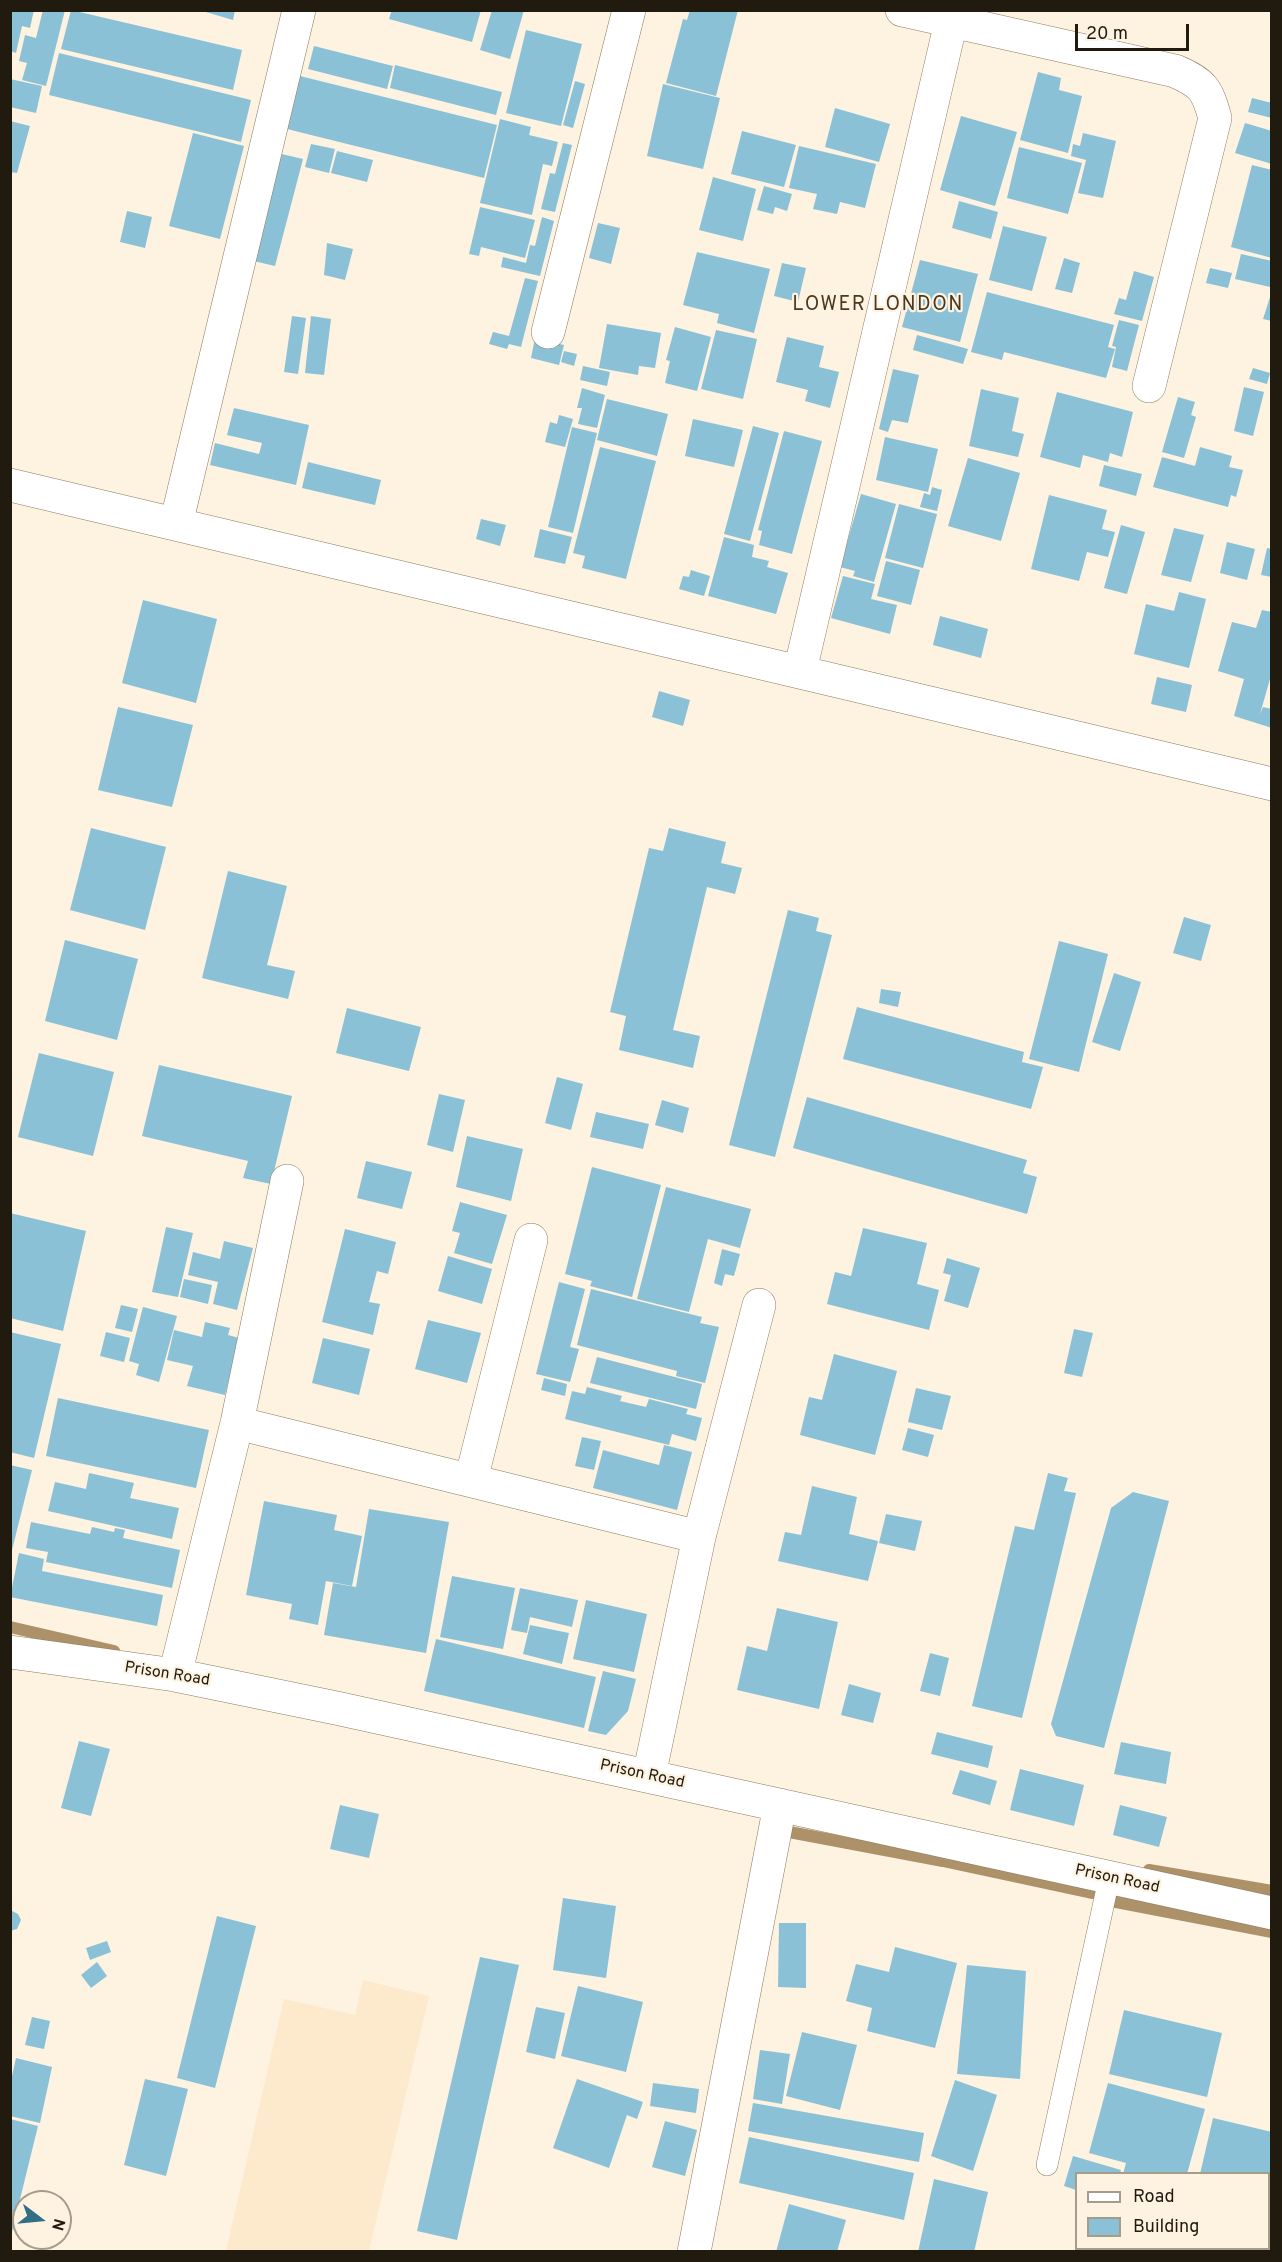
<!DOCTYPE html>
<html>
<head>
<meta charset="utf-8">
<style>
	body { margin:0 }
	#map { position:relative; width:1282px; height:2262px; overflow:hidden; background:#fef2e0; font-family:Overpass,sans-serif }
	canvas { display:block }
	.frame { position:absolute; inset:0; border:12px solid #211a0f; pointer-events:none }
	.legend { position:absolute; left:1075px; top:2172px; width:195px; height:78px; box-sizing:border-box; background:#fef2e0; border:2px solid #a69c8c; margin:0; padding:8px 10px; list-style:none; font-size:18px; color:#211a0f }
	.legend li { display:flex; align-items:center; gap:12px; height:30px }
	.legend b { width:30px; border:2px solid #a69c8c }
	.north { position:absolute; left:12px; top:2190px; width:60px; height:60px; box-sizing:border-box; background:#fef2e0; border:2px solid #a69c8c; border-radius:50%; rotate:106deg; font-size:16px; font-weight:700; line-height:24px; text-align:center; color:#211a0f }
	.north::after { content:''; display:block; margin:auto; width:21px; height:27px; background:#326f86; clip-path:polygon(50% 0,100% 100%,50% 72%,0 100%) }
	.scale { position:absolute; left:1075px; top:24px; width:114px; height:27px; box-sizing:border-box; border:3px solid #211a0f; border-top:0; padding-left:8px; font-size:18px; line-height:21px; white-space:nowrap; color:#211a0f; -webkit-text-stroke:4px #fef2e0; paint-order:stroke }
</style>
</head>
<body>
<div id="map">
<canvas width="1282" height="2262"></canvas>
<div class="frame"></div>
<ul class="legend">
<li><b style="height:8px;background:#fff"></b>Road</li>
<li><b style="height:16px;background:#8bc1d7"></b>Building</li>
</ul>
<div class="north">N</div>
<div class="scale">20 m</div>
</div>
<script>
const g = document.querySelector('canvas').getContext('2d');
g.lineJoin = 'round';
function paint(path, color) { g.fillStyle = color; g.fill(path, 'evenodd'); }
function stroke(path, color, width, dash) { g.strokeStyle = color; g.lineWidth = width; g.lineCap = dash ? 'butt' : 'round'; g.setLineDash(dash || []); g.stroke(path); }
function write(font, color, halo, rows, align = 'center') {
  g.font = font + ' Overpass,sans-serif'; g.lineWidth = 4.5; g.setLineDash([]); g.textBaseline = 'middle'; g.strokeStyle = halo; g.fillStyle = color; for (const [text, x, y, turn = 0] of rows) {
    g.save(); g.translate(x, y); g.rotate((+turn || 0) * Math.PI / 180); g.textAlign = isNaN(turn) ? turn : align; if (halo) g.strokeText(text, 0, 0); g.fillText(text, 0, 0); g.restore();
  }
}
const built = new Path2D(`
	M363 1980 429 1996 369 2251H226L284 1999 355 2015Z`);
const stream = new Path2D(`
	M10 1627 114 1651
	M784 1831 943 1861 1092 1893
	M1149 1870 1272 1891
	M1111 1901 1272 1932`);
const building = new Path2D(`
	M10 10H34L30 28 22 26 16 53 10 51Z
	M43 10H65L46 86 22 80 27 63 19 61 25 35 36 38Z
	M71 10 242 50 233 90 61 49Z
	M199 10H235L233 20Z
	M392 10H481L472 42 389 19Z
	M492 10H524L510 59 480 50Z
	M690 10H738L716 96 666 83 683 19 687 20Z
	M526 30 582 44 561 126 506 113Z
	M314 46 393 66 387 89 308 69Z
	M59 53 251 100 241 142 49 95Z
	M395 65 502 92 496 115 390 88Z
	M1038 72 1061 78 1059 90 1082 96 1068 153 1020 140Z
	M296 75 497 125 484 178 283 128Z
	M10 79 42 86 36 113 10 107Z
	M575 81 585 84 573 128 563 125Z
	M663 84 720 98 703 169 647 156Z
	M1252 98 1272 103V118L1248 112Z
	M835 108 890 124 879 162 825 147Z
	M961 116 1017 132 995 206 940 190Z
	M500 119 531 127 529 135 558 142 552 166 543 164 532 215 480 203Z
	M10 121 30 126 17 173 10 172Z
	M1245 123 1272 131V164L1235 153Z
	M742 131 796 145 784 187 731 174Z
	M193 133 244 146 220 239 169 226Z
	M1083 133 1116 141 1103 198 1078 193 1086 160 1071 156 1073 144 1080 146Z
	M563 143 572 145 555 212 541 209 550 173 555 174Z
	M311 144 335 149 329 173 305 167Z
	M799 146 876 164 865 208 840 202 837 214 813 209 817 194 789 188Z
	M1019 147 1082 163 1068 214 1007 198Z
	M337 151 373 160 367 182 331 173Z
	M273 152 303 159 275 266 245 259Z
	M1252 165 1272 170V258L1231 247Z
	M713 177 756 189 743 241 699 230Z
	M764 186 792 194 787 211 775 207 773 214 757 210Z
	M959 201 998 212 991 239 952 228Z
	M480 207 535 220 525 258 481 247 479 256 469 254Z
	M127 211 152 217 145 248 120 242Z
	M542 217 554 221 540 276 501 267 503 257 526 263 530 245 535 246Z
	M598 223 620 228 611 264 589 258Z
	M1003 226 1047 237 1032 291 989 280Z
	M327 243 353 249 345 280 324 275Z
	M697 252 770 269 754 333 717 323 719 314 683 305Z
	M1241 254 1272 261 1270 287 1235 279Z
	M1064 258 1080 263 1072 293 1055 289Z
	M920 260 978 274 960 342 902 327Z
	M782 263 806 268 798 302 774 296Z
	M1210 268 1232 273 1228 288 1206 283Z
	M1134 271 1154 277 1142 321 1114 314 1119 298 1126 300Z
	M525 278 538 281 521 347 509 344 507 349 489 344 493 332 509 336Z
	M987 292 1114 325 1108 347 1115 349 1106 378 1004 352 1002 360 971 352Z
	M1271 294H1272V321L1263 319Z
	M292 316 306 318 298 374 284 372Z
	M311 316 331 319 324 375 305 373Z
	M1119 320 1139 325 1127 371 1112 367 1116 347 1112 346Z
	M607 324 661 333 655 368 639 366 638 375 599 368Z
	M675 327 711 337 697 391 665 383 670 361 666 360Z
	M716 330 757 339 743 399 701 389Z
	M917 335 968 349 963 364 913 350Z
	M787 337 824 346 819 367 839 372 830 408 805 401 808 390 776 382Z
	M535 338 564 345 559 365 531 358Z
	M564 351 577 354 574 366 561 362Z
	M583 366 610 372 607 386 580 380Z
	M1253 368 1270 373 1267 384 1249 379Z
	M893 369 919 375 908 423 892 420 888 432 879 429Z
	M1244 387 1264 392 1253 436 1234 431Z
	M582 388 605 395 597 428 578 424 582 408H577Z
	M981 389 1019 398 1012 431 1024 434 1018 457 969 446Z
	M1057 392 1133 412 1122 457 1110 453 1108 462 1083 455 1080 468 1040 457Z
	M1178 397 1195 402 1191 415 1196 417 1184 458 1162 452Z
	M607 399 668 414 657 456 597 440Z
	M234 408 309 425 296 485 210 465 215 443 259 454 262 443 227 435Z
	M559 415 573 419 565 447 545 442 550 422 557 424Z
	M693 419 743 430 734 467 685 456Z
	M753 426 779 433 750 541 724 534Z
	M572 427 597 433 573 533 548 527Z
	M784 431 822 441 792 554 759 545 762 531 758 530Z
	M885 437 938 449 928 492 876 480Z
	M600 447 656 461 626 579 582 568 585 556 573 553Z
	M1200 447 1232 456 1229 467 1243 470 1236 497 1231 495 1228 507 1153 487 1162 457 1195 466Z
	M968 458 1020 473 1001 541 948 526Z
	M308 462 381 480 375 505 302 488Z
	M1104 465 1142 474 1136 496 1099 486Z
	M932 487 942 490 937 511 920 507 924 493 930 495Z
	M861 494 896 504 874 582 853 576 855 571 840 567Z
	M1049 495 1107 510 1102 529 1115 532 1108 557 1087 552 1079 581 1031 569Z
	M899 504 937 514 923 568 885 558Z
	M481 519 506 525 500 546 476 539Z
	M1121 525 1145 532 1127 594 1104 588Z
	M1174 528 1204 535 1191 582 1161 575Z
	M540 529 572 537 565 564 534 557Z
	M724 537 754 545 752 557 769 561 767 567 788 573 776 614 708 596Z
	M1227 542 1255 549 1247 580 1220 573Z
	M1267 548 1272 549V577L1261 575Z
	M886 561 920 570 911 605 877 596Z
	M691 570 710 576 704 596 679 589 683 576 689 577Z
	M843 576 875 584 871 599 897 605 890 634 831 618Z
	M1179 592 1206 599 1189 668 1134 654 1146 604 1174 611Z
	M143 600 217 619 196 703 122 683Z
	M1262 610 1272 612V672L1260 714 1263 707 1272 709V728L1234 716 1244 679 1218 671 1232 622 1256 628Z
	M940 616 988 629 981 658 933 645Z
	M1157 677 1192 685 1186 712 1151 704Z
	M659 691 690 700 683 726 652 717Z
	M118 707 193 725 172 807 98 790Z
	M91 828 166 847 145 930 70 910Z
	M669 828 726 842 721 863 742 868 735 894 707 887 673 1030 700 1036 693 1068 619 1050 626 1016 610 1012 649 848 663 851Z
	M228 871 287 886 267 965 295 971 288 999 202 978Z
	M788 910 819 918 816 931 832 935 775 1157 729 1145Z
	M1184 917 1211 925 1201 961 1173 953Z
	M65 940 138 959 117 1040 45 1021Z
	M1059 941 1108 954 1079 1072 1029 1059Z
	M1114 973 1141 982 1120 1051 1092 1042Z
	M881 989 901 992 898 1007 879 1003Z
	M857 1007 1024 1052 1022 1062 1043 1067 1031 1109 843 1059Z
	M347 1008 421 1027 409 1071 336 1053Z
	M39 1053 114 1072 93 1156 18 1137Z
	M159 1065 292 1096 271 1184 243 1178 248 1161 142 1136Z
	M557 1077 583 1084 571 1130 545 1123Z
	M439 1094 465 1100 453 1152 427 1145Z
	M807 1097 1027 1160 1023 1173 1037 1177 1027 1214 793 1148Z
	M662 1100 689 1108 683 1133 655 1125Z
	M596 1112 649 1124 643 1149 590 1137Z
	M467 1136 523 1149 511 1201 456 1187Z
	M366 1161 412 1172 402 1209 357 1198Z
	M592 1167 661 1185 632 1297 590 1286 592 1281 565 1274Z
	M666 1187 751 1209 740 1248 708 1239 689 1312 637 1299Z
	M460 1202 507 1215 492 1264 454 1253 460 1233 452 1231Z
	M10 1213 86 1231 63 1331 10 1318Z
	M166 1227 193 1233 178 1297 152 1292Z
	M863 1228 927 1243 917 1284 939 1290 929 1330 827 1304 835 1272 851 1276Z
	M345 1229 396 1242 388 1274 377 1271 369 1302 380 1304 373 1335 322 1322Z
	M224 1241 253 1248 237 1310 213 1304 218 1282 188 1275 193 1252 220 1259Z
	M722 1249 740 1254 734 1276 725 1274 722 1286 714 1283Z
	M448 1256 492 1269 482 1304 438 1291Z
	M947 1258 980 1268 968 1308 944 1301 951 1275 943 1273Z
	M184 1279 212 1285 208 1304 180 1297Z
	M559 1282 585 1289 570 1347 579 1349 570 1382 536 1374Z
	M591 1289 702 1317 700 1323 719 1327 705 1383 676 1376 677 1371 577 1345Z
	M121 1305 138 1309 132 1332 115 1328Z
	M143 1307 177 1316 159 1382 136 1375 139 1364 129 1361Z
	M428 1320 481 1333 467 1383 415 1369Z
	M205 1322 230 1328 228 1335 239 1338 225 1395 187 1386 193 1366 167 1360 174 1330 202 1337Z
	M1074 1329 1093 1333 1082 1377 1064 1373Z
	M10 1332 61 1344 34 1458 10 1452Z
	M106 1332 130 1338 124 1362 100 1356Z
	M323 1338 370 1349 359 1395 312 1383Z
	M834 1354 897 1371 875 1455 800 1435 809 1397 822 1400Z
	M597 1357 702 1384 696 1409 590 1383Z
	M544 1378 567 1384 565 1396 541 1390Z
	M587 1387 622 1396 620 1401 646 1407 649 1399 688 1409 686 1414 702 1418 696 1441 672 1434 669 1445 565 1419 572 1391 585 1394Z
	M916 1388 951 1396 942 1430 908 1422Z
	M58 1398 209 1430 196 1488 46 1456Z
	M908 1428 934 1435 928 1457 902 1450Z
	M582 1437 601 1441 594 1470 575 1466Z
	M664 1445 692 1452 677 1510 593 1488 603 1450 659 1465Z
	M10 1465 32 1470 11 1554H10Z
	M89 1473 134 1483 130 1498 179 1508 172 1539 48 1511 55 1482 86 1489Z
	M1048 1473 1068 1478 1064 1491 1076 1493 1022 1718 972 1706 1015 1526 1034 1530Z
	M812 1486 857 1497 849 1534 878 1541 868 1581 778 1561 785 1532 801 1535Z
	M1133 1492 1169 1501 1104 1748 1056 1736 1051 1724 1111 1508Z
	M264 1501 337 1515 334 1530 362 1536 352 1586 326 1581 318 1625 289 1619 292 1604 246 1595Z
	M369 1509 449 1522 426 1653 324 1635 333 1583 356 1587Z
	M886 1514 922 1521 915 1551 879 1543Z
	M31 1522 90 1534 92 1527 114 1532 115 1528 125 1530 123 1538 180 1550 172 1588 46 1562 48 1552 26 1548Z
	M19 1553 44 1559 42 1571 163 1595 157 1626 10 1597Z
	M452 1576 515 1588 503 1649 440 1637Z
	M520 1588 578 1600 572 1627 530 1617 527 1633 511 1630Z
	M586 1600 647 1614 634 1672 573 1659Z
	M777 1608 838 1622 819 1709 737 1690 747 1646 767 1651Z
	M530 1625 569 1633 562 1664 523 1654Z
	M436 1639 596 1677 584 1728 424 1691Z
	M930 1653 949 1658 940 1696 920 1691Z
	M603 1671 636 1679 628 1711 606 1735 588 1731Z
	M849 1684 881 1693 873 1723 841 1715Z
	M937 1732 993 1746 988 1768 931 1754Z
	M79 1741 110 1749 91 1816 61 1808Z
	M1121 1742 1171 1752 1166 1784 1114 1774Z
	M1020 1769 1084 1785 1074 1826 1010 1810Z
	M960 1770 997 1781 990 1805 952 1794Z
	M340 1805 379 1814 369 1858 330 1849Z
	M1120 1805 1167 1817 1159 1847 1113 1835Z
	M563 1898 616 1906 606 1978 553 1970Z
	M10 1910 18 1914 21 1920 17 1929 10 1931Z
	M217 1916 256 1926 215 2088 177 2078Z
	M779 1923H806V1988L778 1987Z
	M107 1941 111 1952 90 1960 86 1948Z
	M895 1947 957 1963 935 2048 867 2031 872 2008 846 2001 856 1964 889 1972Z
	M480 1957 519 1965 457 2240 417 2231Z
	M97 1962 107 1976 91 1988 81 1975Z
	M967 1965 1026 1971 1020 2079 957 2074Z
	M578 1986 643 2002 626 2072 561 2056Z
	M536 2007 565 2013 555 2059 526 2052Z
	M1124 2010 1222 2033 1207 2097 1109 2074Z
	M32 2017 50 2021 44 2049 25 2045Z
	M802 2032 857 2045 840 2110 786 2096Z
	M760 2050 790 2054 782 2104 753 2099Z
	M16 2058 52 2067 40 2123 10 2116V2085Z
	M145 2079 188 2089 166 2176 124 2165Z
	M577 2079 643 2102 637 2119 627 2115 609 2168 553 2148Z
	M955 2080 997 2095 973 2171 931 2156Z
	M653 2083 699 2089 696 2113 650 2106Z
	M1108 2083 1205 2109 1187 2174H1123L1126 2163 1089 2153Z
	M753 2103 924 2133 919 2162 748 2131Z
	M1213 2118 1272 2132V2252H1171L1172 2248H1268V2174H1200Z
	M10 2119 38 2126 11 2236H10Z
	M665 2121 697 2130 685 2176 652 2167Z
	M749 2137 914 2173 904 2220 739 2183Z
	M1073 2156 1121 2170 1120 2174H1076V2190L1064 2186Z
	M934 2179 988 2192 974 2252H918Z
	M789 2204 846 2220 837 2252H776Z
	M1100 2248H1165L1164 2252H1099Z`);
const service = new Path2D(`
	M1047 2165 1109 1879`);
const minor = new Path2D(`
	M902 10 1175 71C1203 83 1207 89 1215 118L1149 386
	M548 332 629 10
	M10 485 1272 784
	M176 524 299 10
	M800 671 951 22
	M237 1423 699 1537 649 1776
	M471 1480 531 1240
	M699 1537 759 1305
	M10 1652 175 1675 336 1708 1272 1913
	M175 1675 237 1423 287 1181
	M694 2252 780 1805`);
const streetNames = [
	["Prison Road",167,1675,9],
	["Prison Road",642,1775,12],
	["Prison Road",1117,1880,12]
];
const quarterNames = [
	["LOWER LONDON",878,306]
];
paint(built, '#fde9cc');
stroke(stream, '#ad9168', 12);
paint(building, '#8bc1d7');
stroke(service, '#8d7b60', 22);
stroke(minor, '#8d7b60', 34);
stroke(service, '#fff', 21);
stroke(minor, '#fff', 33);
write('16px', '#211a0f', '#fef2e0', streetNames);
g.letterSpacing = '1.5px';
write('20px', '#4a3920', '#fef2e0', quarterNames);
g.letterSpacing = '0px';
</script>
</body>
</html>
